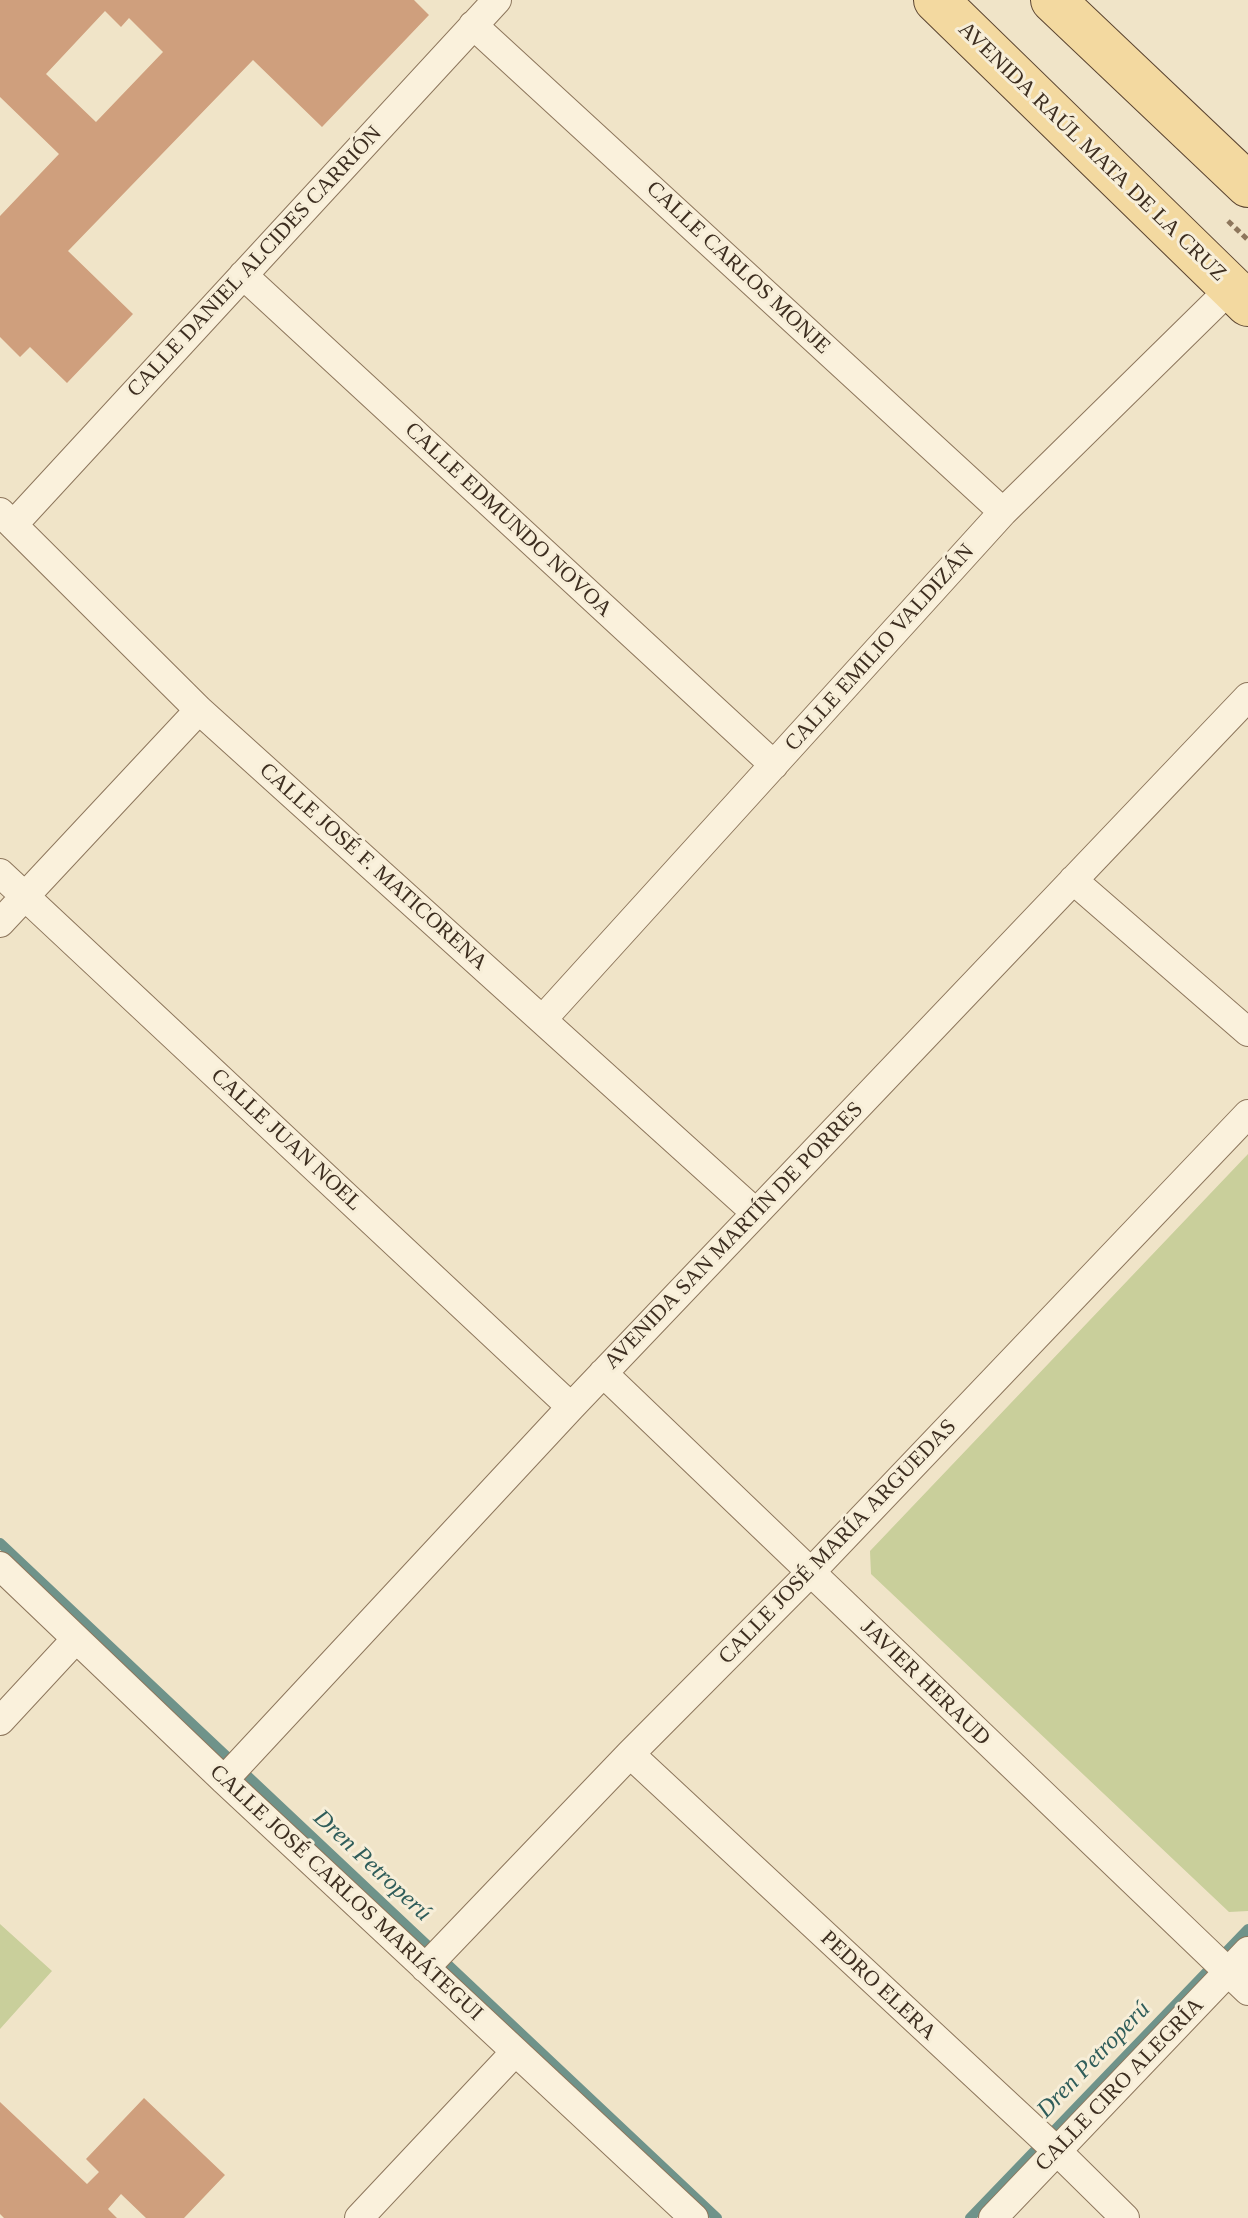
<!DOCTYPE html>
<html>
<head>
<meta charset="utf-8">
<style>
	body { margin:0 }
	canvas { display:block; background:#f0e4c8 }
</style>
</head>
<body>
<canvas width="1248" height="2218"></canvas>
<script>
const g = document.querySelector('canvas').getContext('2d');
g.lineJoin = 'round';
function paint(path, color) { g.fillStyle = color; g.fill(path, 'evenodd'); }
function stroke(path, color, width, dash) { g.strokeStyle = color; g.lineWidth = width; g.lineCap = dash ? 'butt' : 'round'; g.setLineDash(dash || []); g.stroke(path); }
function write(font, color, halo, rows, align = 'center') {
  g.font = font + ' "Times New Roman",serif'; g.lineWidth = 6; g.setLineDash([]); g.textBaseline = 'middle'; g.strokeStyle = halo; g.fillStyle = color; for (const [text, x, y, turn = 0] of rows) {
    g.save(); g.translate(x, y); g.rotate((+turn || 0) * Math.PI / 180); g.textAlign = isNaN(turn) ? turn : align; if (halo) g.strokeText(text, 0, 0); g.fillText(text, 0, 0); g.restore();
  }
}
const green = new Path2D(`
	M1248 1154V1911L1229 1912 871 1574 870 1551Z
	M0 1924 52 1971 0 2029Z`);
const stream = new Path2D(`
	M0 1543 717 2218
	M970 2218 1248 1929`);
const building = new Path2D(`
	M0 0H414L429 15 322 127 253 60 68 251 133 314 67 383 30 347 20 357 0 337V216L59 154 0 97ZM105 11 121 27 129 18 163 52 96 122 46 74Z
	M144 2098 225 2175 184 2218H146L121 2194 108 2209 117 2218H4L0 2214V2102L87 2184 99 2172 86 2159Z`);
const path = new Path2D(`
	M1228 221 1248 240`);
const minor = new Path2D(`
	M473 25 1003 512
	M243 275 774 765
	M0 512 199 710 756 1213
	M13 525 497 0
	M0 873 571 1407
	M1073 880 1248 1032
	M0 923 199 710
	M542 1020 1003 512 1231 288
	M603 1373 1248 1991
	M0 1566 224 1780 694 2218
	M0 1721 76 1639
	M630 1754 1057 2151 1125 2218
	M224 1780 571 1407 1248 697
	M425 1968 630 1754 810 1573 1248 1114
	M359 2218 515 2052
	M993 2218 1248 1951`);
const primary = new Path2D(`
	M936 0 1248 304
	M1053 0 1248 185`);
const streetNames = [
	["AVENIDA RAÚL MATA DE LA CRUZ",1092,152,44],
	["CALLE DANIEL ALCIDES CARRIÓN",255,262,-47],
	["CALLE CARLOS MONJE",738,268,43],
	["CALLE EDMUNDO NOVOA",508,520,43],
	["CALLE EMILIO VALDIZÁN",880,648,-48],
	["CALLE JOSÉ F. MATICORENA",373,867,42],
	["CALLE JUAN NOEL",286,1140,43],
	["AVENIDA SAN MARTÍN DE PORRES",734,1236,-46],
	["CALLE JOSÉ MARÍA ARGUEDAS",838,1542,-46],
	["JAVIER HERAUD",925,1683,44],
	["CALLE JOSÉ CARLOS MARIÁTEGUI",346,1893,43],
	["PEDRO ELERA",878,1986,43],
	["CALLE CIRO ALEGRÍA",1120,2085,-46]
];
const waterNames = [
	["Dren Petroperú",372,1866,43],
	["Dren Petroperú",1094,2060,-46]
];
paint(green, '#c9cf9b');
stroke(stream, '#6f938a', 10);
paint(building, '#cf9f7d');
stroke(minor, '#8d765c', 30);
stroke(primary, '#5b4430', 46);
stroke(path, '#8d765c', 5, [6, 4]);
stroke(minor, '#faf1dc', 28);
stroke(primary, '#f3d9a0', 44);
write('22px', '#3d2e20', '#f7eed8', streetNames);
write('italic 24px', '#2f5d5a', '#f7eed8', waterNames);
</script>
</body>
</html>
